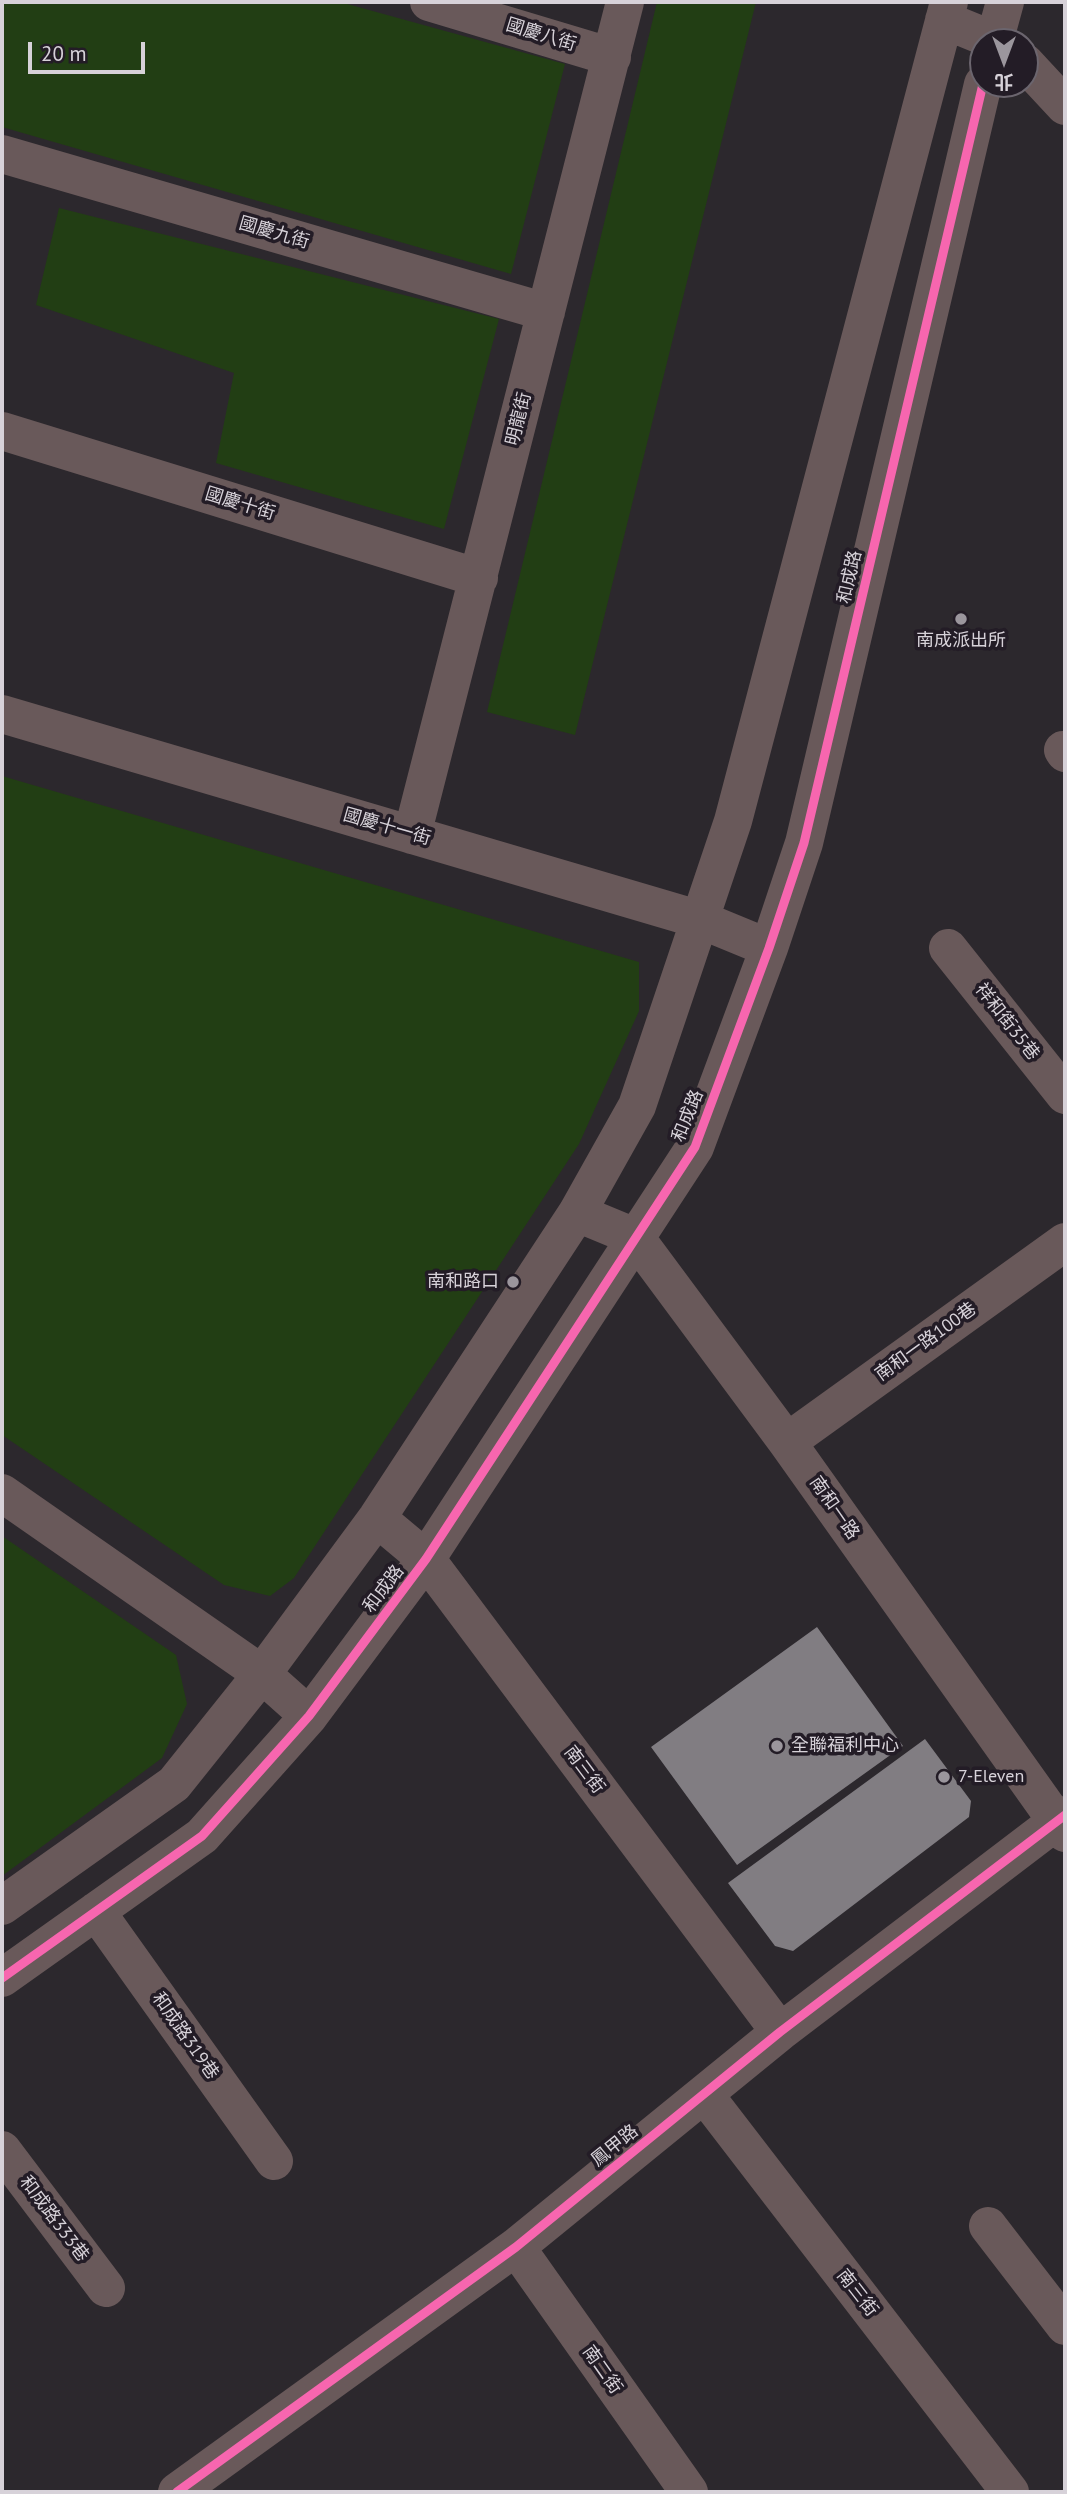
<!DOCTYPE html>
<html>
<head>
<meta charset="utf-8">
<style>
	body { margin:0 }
	#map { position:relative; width:1067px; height:2494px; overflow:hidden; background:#2c282d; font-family:"PT Sans","Noto Sans TC",sans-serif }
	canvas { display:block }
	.frame { position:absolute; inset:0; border:4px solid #d7d2d9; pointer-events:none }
	.north { position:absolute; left:969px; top:28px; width:70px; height:70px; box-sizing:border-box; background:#231c26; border:2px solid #6b656e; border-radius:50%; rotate:180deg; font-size:19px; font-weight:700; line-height:28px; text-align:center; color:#d7d2d9 }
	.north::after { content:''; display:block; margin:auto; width:24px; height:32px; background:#9b969d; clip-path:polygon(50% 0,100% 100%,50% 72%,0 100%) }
	.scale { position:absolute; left:28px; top:42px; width:117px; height:32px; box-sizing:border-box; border:4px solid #d7d2d9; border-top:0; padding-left:9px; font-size:21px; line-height:24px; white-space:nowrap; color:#d7d2d9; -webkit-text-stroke:5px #231c26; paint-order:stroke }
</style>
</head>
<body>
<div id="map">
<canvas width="1067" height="2494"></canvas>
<div class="frame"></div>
<div class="north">北</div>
<div class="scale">20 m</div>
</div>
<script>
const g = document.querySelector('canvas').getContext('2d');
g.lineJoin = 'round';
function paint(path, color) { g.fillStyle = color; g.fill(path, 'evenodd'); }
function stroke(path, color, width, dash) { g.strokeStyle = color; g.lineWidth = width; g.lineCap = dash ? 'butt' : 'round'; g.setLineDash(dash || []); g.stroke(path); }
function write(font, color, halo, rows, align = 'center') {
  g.font = font + ' "PT Sans","Noto Sans TC",sans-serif'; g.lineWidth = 7; g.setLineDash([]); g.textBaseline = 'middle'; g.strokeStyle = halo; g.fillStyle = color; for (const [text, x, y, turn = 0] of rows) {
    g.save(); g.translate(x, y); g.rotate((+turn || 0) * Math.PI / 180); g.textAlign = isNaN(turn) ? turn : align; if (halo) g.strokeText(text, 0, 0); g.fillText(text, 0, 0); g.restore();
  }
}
const green = new Path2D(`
	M2 2H340L565 64 511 274 2 127Z
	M657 2H756L575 735 487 712Z
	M59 208 499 319 444 529 216 463 234 373 36 305Z
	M2 776 639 962V1011L579 1144 294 1578 270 1596 224 1585 2 1435Z
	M2 1536 176 1655 187 1704 162 1758 2 1876Z`);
const building = new Path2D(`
	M817 1627 903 1746 737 1865 651 1747Z
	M925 1739 971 1801 969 1817 793 1951 775 1946 728 1883Z`);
const minor = new Path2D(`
	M429 2 612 57
	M944 20 998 42
	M994 42 1005 2
	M1025 63 1065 106
	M2 154 546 312
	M2 431 479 578
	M2 714 701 920 769 948
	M1063 750 1065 753
	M412 835 625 2
	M948 948 1065 1095
	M577 1213 635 1237 787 1442 1065 1833
	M787 1442 1065 1242
	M2 1493 262 1674 309 1716
	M377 1518 426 1559 780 2032
	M2 1906 174 1784 262 1674 377 1518 577 1213 637 1106 733 821 949 2
	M96 1911 274 2161
	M2 1978 202 1836 309 1716 426 1559 695 1147 769 948 804 843 983 84
	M704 2094 1010 2492
	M2 2150 106 2288
	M988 2226 1065 2326
	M516 2247 689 2492
	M177 2492 516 2247 780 2032 1065 1815`);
const cycleway = new Path2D(`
	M2 1978 202 1836 309 1716 426 1559 695 1147 769 948 804 843 983 84
	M177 2492 516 2247 780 2032 1065 1815`);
const markers = [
	[961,619,7,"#9b969d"],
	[513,1282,7,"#9b969d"],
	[777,1746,7,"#9b969d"],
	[944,1777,7,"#9b969d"]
];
const streetNames = [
	["國慶八街",541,35,17],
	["國慶九街",274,233,16],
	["明龍街",519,419,-76],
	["國慶十街",240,504,17],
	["和成路",850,577,-77],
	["國慶十一街",387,827,16],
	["祥和街35巷",1007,1022,52],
	["和成路",688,1116,-68],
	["南和一路100巷",926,1342,-36],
	["南和一路",834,1508,55],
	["和成路",384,1589,-53],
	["南三街",584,1770,53],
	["和成路319巷",185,2036,55],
	["鳳甲路",615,2146,-39],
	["和成路333巷",54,2219,53],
	["南三街",857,2293,52],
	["南二街",602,2370,55]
];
const poiNames = [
	["南成派出所",961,641,"center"],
	["南和路口",499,1282,"right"],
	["全聯福利中心",791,1746],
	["7-Eleven",958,1777]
];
paint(green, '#223e14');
paint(building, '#817d82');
stroke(minor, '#69595a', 38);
stroke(cycleway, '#f766af', 9);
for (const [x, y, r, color] of markers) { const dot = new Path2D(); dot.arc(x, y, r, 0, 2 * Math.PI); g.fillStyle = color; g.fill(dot); stroke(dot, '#231c26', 2.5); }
write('18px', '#d7d2d9', '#231c26', streetNames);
write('18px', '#d7d2d9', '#231c26', poiNames, 'left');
</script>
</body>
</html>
